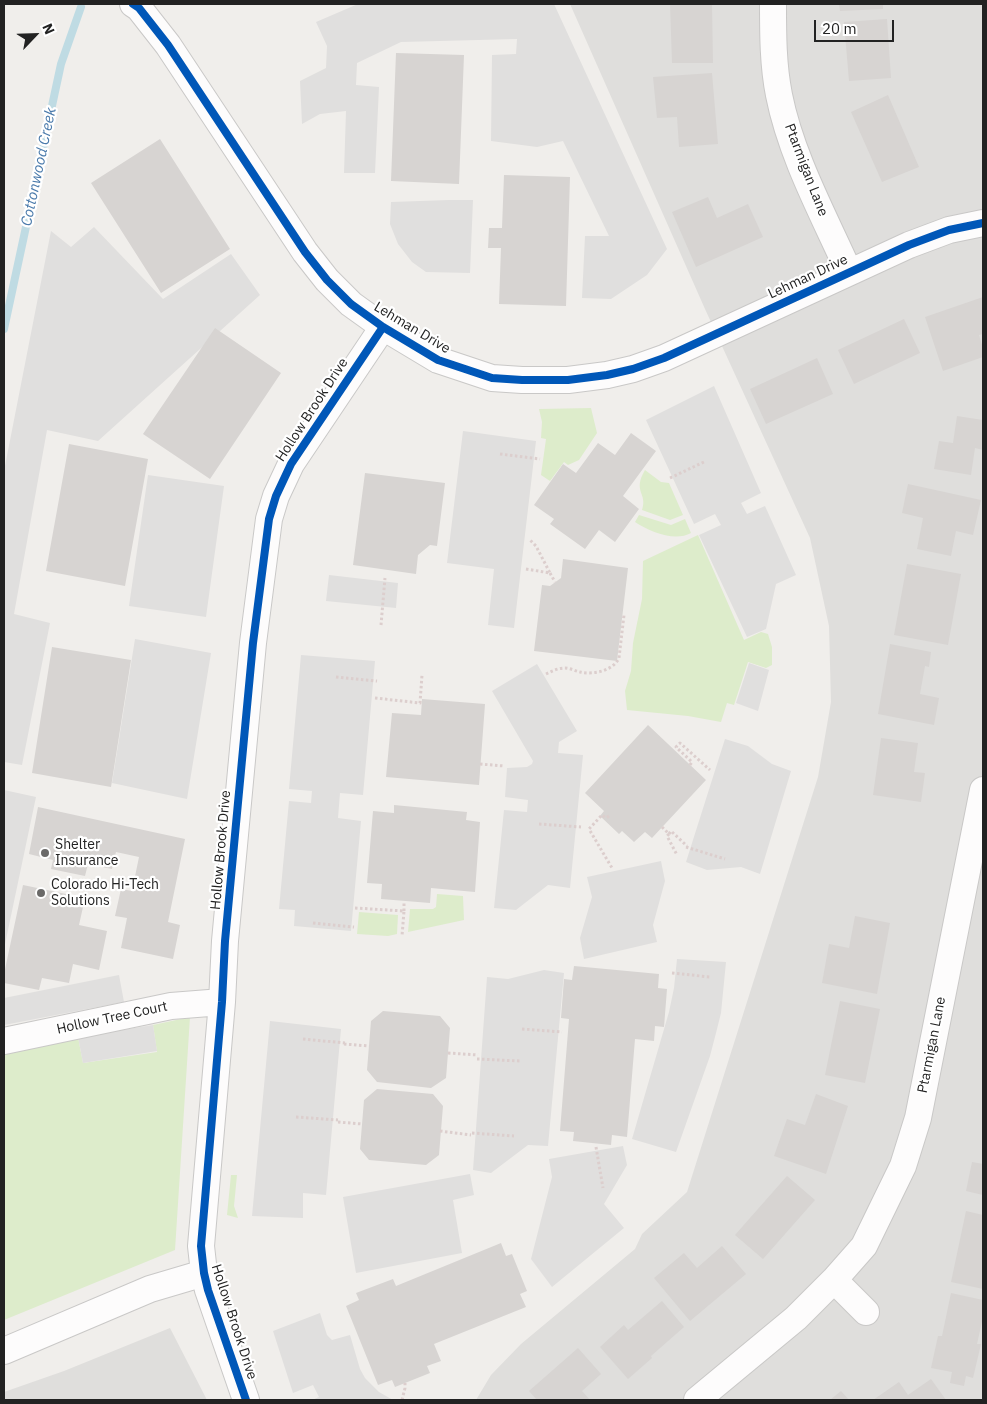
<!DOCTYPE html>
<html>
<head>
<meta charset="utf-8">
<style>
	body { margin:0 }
	#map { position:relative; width:987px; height:1404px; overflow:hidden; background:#f0eeeb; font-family:"IBM Plex Sans",sans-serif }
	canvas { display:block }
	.frame { position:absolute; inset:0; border:5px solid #222; pointer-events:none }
	.north { position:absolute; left:10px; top:10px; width:50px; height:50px; -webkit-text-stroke:4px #fff; paint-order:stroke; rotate:66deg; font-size:14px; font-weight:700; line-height:20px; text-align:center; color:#222 }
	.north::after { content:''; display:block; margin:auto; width:18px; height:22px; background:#222; clip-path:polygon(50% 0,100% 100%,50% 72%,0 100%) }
	.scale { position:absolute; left:814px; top:20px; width:80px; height:22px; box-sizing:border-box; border:2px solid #222; border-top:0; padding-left:6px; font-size:15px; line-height:18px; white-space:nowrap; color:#222; -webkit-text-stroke:4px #fff; paint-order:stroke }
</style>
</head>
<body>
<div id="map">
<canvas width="987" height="1404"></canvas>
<div class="frame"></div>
<div class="north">N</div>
<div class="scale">20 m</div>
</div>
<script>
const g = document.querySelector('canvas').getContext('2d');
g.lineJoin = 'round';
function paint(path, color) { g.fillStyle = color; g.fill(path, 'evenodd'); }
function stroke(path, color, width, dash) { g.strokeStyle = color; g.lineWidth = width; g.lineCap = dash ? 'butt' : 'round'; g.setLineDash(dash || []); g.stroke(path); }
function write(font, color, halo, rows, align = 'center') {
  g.font = font + ' "IBM Plex Sans",sans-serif'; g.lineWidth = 4.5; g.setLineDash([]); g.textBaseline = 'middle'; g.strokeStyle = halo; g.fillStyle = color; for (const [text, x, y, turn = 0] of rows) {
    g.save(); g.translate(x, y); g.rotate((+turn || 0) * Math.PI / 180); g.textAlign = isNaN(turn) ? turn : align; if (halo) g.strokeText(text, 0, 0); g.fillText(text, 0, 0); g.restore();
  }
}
const residential = new Path2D(`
	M570 4H983V1400H476L491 1375 521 1344 635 1249 642 1234 687 1192 818 777 831 702 829 626 810 538 705 309Z
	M170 1328 207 1400H4V1392L64 1371Z`);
const grass = new Path2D(`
	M591 408 597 433 579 460 568 465 564 462 550 481 541 475 546 439 541 438 542 422 539 409Z
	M645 470 661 482 669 483 683 515 670 520 642 510C648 493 632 492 645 470Z
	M639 515 671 525 685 519 691 533C675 542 650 532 635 522Z
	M698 535 744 640 761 632 768 634 772 647V665L766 668 748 662 734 705 727 703 721 722 688 716 627 710 625 691 631 671 633 643 642 599 643 561Z
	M437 894 463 896 464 920 408 932 410 909H433L436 907Z
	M359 912 398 915 397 934 388 936 357 934Z
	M190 1017 175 1250 4 1320V1054L78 1037 83 1063 157 1052 153 1025Z
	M231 1175H237L234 1206 238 1218 227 1215Z`);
const parking = new Path2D(`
	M358 4H554L667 249 647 275 611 299 582 298 585 236H609L563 141 537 147 491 141 492 55 516 54 517 39 401 42 357 63 356 85 379 87 375 173H344L346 111 320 114 302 124 300 81 326 68 327 46 316 22Z
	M449 200H473L470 273 426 272 412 262 398 244 390 224 391 202Z
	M94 227 163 299 231 254 260 295 98 441 47 430 14 614 50 623 22 765 4 762V471L51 231 71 247Z
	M714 386 761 493 741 503 747 514 765 506 796 575 776 584 766 629 747 637 699 535 721 525 715 514 694 524 646 420Z
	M463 431 536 441 514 628 488 625 494 569 447 563Z
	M148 475 224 486 206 617 129 606Z
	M329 575 398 583 396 608 326 601Z
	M135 639 211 653 187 799 112 783Z
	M301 655 375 661 363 795 340 793 338 818 361 821 351 931 294 926 295 910 279 909 289 801 311 803 312 791 289 789Z
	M749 663 769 670 758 711 736 703Z
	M537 664 577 731 559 742 558 753 583 755 570 888 548 885 516 910 494 908 504 810 527 812 528 800 505 797 507 768 527 767 532 764 533 761 492 691Z
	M725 739 748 746 772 764 791 771 760 874 741 867 707 870 686 862Z
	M4 790 36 797 4 949Z
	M661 861 665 881 653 925 657 942 584 959 580 938 592 897 587 877Z
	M677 959 726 962 721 1013 716 1033 710 1056 676 1152 632 1139 669 1012 674 988Z
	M544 970 564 973 548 1146 528 1145 491 1173 473 1170 487 977 508 979Z
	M119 975 124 1002 4 1025V998Z
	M270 1021 341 1029 326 1195 303 1193V1218L252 1216Z
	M153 1025 157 1051 83 1063 78 1037Z
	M623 1146 627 1165 604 1204 624 1228 552 1287 531 1259 552 1177 549 1159Z
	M470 1174 474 1195 453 1200 462 1253 356 1273 343 1197Z
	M320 1313 327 1335 332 1340 350 1335 360 1369 365 1378 379 1392 393 1400H312L319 1397 313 1385 293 1393 273 1331Z`);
const stream = new Path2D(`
	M4 329 61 64 81 7`);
const building = new Path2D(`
	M670 4H712L713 63H672Z
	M839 4H883V9L840 11Z
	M887 19 891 78 849 81 844 22Z
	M396 53 464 55 459 184 391 181Z
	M712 73 718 144 679 147 677 117 657 118 653 77Z
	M888 95 919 167 882 182 851 112Z
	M160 139 230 249 161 293 91 183Z
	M504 175 570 177 566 306 499 304 501 248H488L489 228H502Z
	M708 197 717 218 748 204 763 237 696 267 672 212Z
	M983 297V334L979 335 983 348V357L943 371 925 317Z
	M904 319 920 353 854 384 838 350Z
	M215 328 281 373 210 479 143 434Z
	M817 358 833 394 766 424 750 389Z
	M957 416 983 420V450L975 448 971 475 934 469 939 441 953 443Z
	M631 433 656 451 623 496 639 509 615 542 599 530 585 549 550 524 554 519 534 505 563 464 576 473 598 443 615 455Z
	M69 444 148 459 125 586 46 571Z
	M365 473 445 483 437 546 430 545 418 555 416 574 353 565Z
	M908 484 981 500 973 535 956 531 951 556 917 549 923 518 902 513Z
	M563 559 628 568 617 661 534 651 542 585 550 586 561 578Z
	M907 564 961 574 948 645 894 635Z
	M890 644 931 652 929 667 925 666 920 694 939 698 934 725 878 714Z
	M52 647 131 660 111 787 32 773Z
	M422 699 485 704 479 785 386 777 392 713 421 715Z
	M648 725 706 780 652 838 645 832 634 842 622 831 619 834 600 816 604 811 585 793Z
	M881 738 918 743 914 772 925 773 921 802 873 795Z
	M394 805 467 812 466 820 480 822 475 892 431 888 430 903 381 899 382 884 367 883 373 811 394 813Z
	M38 807 185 839 168 922 180 925 173 959 121 948 127 918 115 916 121 889 132 891 139 857 116 852 112 869 88 864 85 876 51 869 53 860 29 854Z
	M23 885 85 898 79 925 107 931 99 970 73 964 69 983 42 978 39 990 4 983V974Z
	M855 916 890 923 877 994 822 983 829 944 849 948Z
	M574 966 659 974 658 988 667 989 664 1027 655 1026 654 1041 635 1039 627 1137 612 1135 611 1145 573 1141 574 1132 560 1131 569 1019 561 1018 564 979 572 980Z
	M840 1001 880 1009 865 1083 825 1075Z
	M383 1011 440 1016 450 1028 446 1078 431 1088 377 1082 367 1070 371 1021Z
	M377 1089 433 1094 443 1106 439 1155 426 1165 369 1160 360 1149 364 1100Z
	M816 1094 848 1106 826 1174 774 1156 787 1119 805 1125Z
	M972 1162 983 1164V1195L966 1191Z
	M787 1176 815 1200 763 1259 735 1235Z
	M966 1211 983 1215V1289L951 1282Z
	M501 1243 506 1256 512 1254 527 1291 520 1294 526 1307 434 1344 441 1361 427 1366 430 1373 395 1387 392 1380 378 1385 346 1306 359 1300 356 1293 393 1279 396 1286Z
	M722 1246 746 1274 690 1321 654 1278 684 1253 697 1268Z
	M951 1293 983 1300V1317L977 1344H981L973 1378 966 1376 964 1386 950 1383 952 1372 931 1368 938 1336H942Z
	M662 1301 684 1327 651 1356 652 1358 628 1379 600 1347 624 1325 628 1330Z
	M578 1348 601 1374 582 1391 590 1400H537L529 1391Z
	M931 1379 946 1400H873L899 1382 908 1395Z
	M841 1391 849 1400H830Z`);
const path = new Path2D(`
	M500 454 540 459
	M670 478 706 461
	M526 569 550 573 536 546 529 539
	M550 573 555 582
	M381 625 385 578
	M546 674C552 671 558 668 565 668 570 668 575 671 580 672 593 675 613 671 619 658L624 615
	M336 677 377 681
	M375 698 420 703 422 675
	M480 764 504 766
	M690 765 692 762 676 747 680 743 710 770
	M609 816 606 818 602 815 589 829 612 868
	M539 824 581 827
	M662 827 669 834 671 831 687 846
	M669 834 667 836 677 855
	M686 847 725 859
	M355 908 404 911 402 936
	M404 911V901
	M313 923 354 927
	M672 973 710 977
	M522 1029 562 1032
	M303 1039 345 1043
	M344 1044 369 1046
	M448 1053 478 1055
	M477 1059 520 1061
	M296 1117 338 1120
	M338 1122 362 1124
	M440 1131 471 1135
	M472 1133 514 1136
	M596 1147 603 1188
	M402 1400 405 1388V1383`);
const minor = new Path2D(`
	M133 4 139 8 168 45 305 252 327 280 351 304 383 327 438 360 492 378 522 380H568L607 375 633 369 664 358 909 245 949 230 983 223
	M773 4C773 34 773 65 779 95 791 156 824 216 849 272
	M4 1041 171 1006 222 1002
	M834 1280 866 1312
	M4 1351 150 1289 204 1273
	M246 1400 208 1290 204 1273 201 1246 222 1002 225 941 253 643 269 519 276 496 291 464 383 327
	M697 1400 796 1318 834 1280 864 1246 903 1166 918 1118 983 790`);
const cycleway = new Path2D(`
	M133 4 139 8 168 45 305 252 327 280 351 304 383 327 438 360 492 378 522 380H568L607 375 633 369 664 358 909 245 949 230 983 223
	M246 1400 208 1290 204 1273 201 1246 222 1002 225 941 253 643 269 519 276 496 291 464 383 327`);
const markers = [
	[45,853,5,"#6a6968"],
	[41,893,5,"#6a6968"]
];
const streetNames = [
	["Ptarmigan Lane",806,170,69],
	["Lehman Drive",808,277,-25],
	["Lehman Drive",412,328,31],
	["Hollow Brook Drive",312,410,-57],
	["Hollow Brook Drive",221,850,-85],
	["Hollow Tree Court",112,1018,-12],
	["Ptarmigan Lane",932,1045,-79],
	["Hollow Brook Drive",234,1322,72]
];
const poiNames = [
	["Shelter",55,845],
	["Insurance",55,861],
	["Colorado Hi-Tech",51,885],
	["Solutions",51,901]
];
const waterNames = [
	["Cottonwood Creek",39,167,-78]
];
paint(residential, '#dfdedc');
paint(grass, '#ddeccb');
paint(parking, '#e0dfde');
stroke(stream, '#bfdbe3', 8);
paint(building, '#d7d4d2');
stroke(minor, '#c9c8c7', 28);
stroke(path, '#dccecd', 3, [2.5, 2.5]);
stroke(minor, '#fdfcfc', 26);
stroke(cycleway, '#0057b8', 8);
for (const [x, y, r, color] of markers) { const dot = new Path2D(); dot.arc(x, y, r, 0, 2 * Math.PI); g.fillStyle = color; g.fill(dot); stroke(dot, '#fff', 2); }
write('14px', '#222', '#fff', streetNames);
write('14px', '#222', '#fff', poiNames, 'left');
write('italic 15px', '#4a7aab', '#fff', waterNames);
</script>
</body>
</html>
